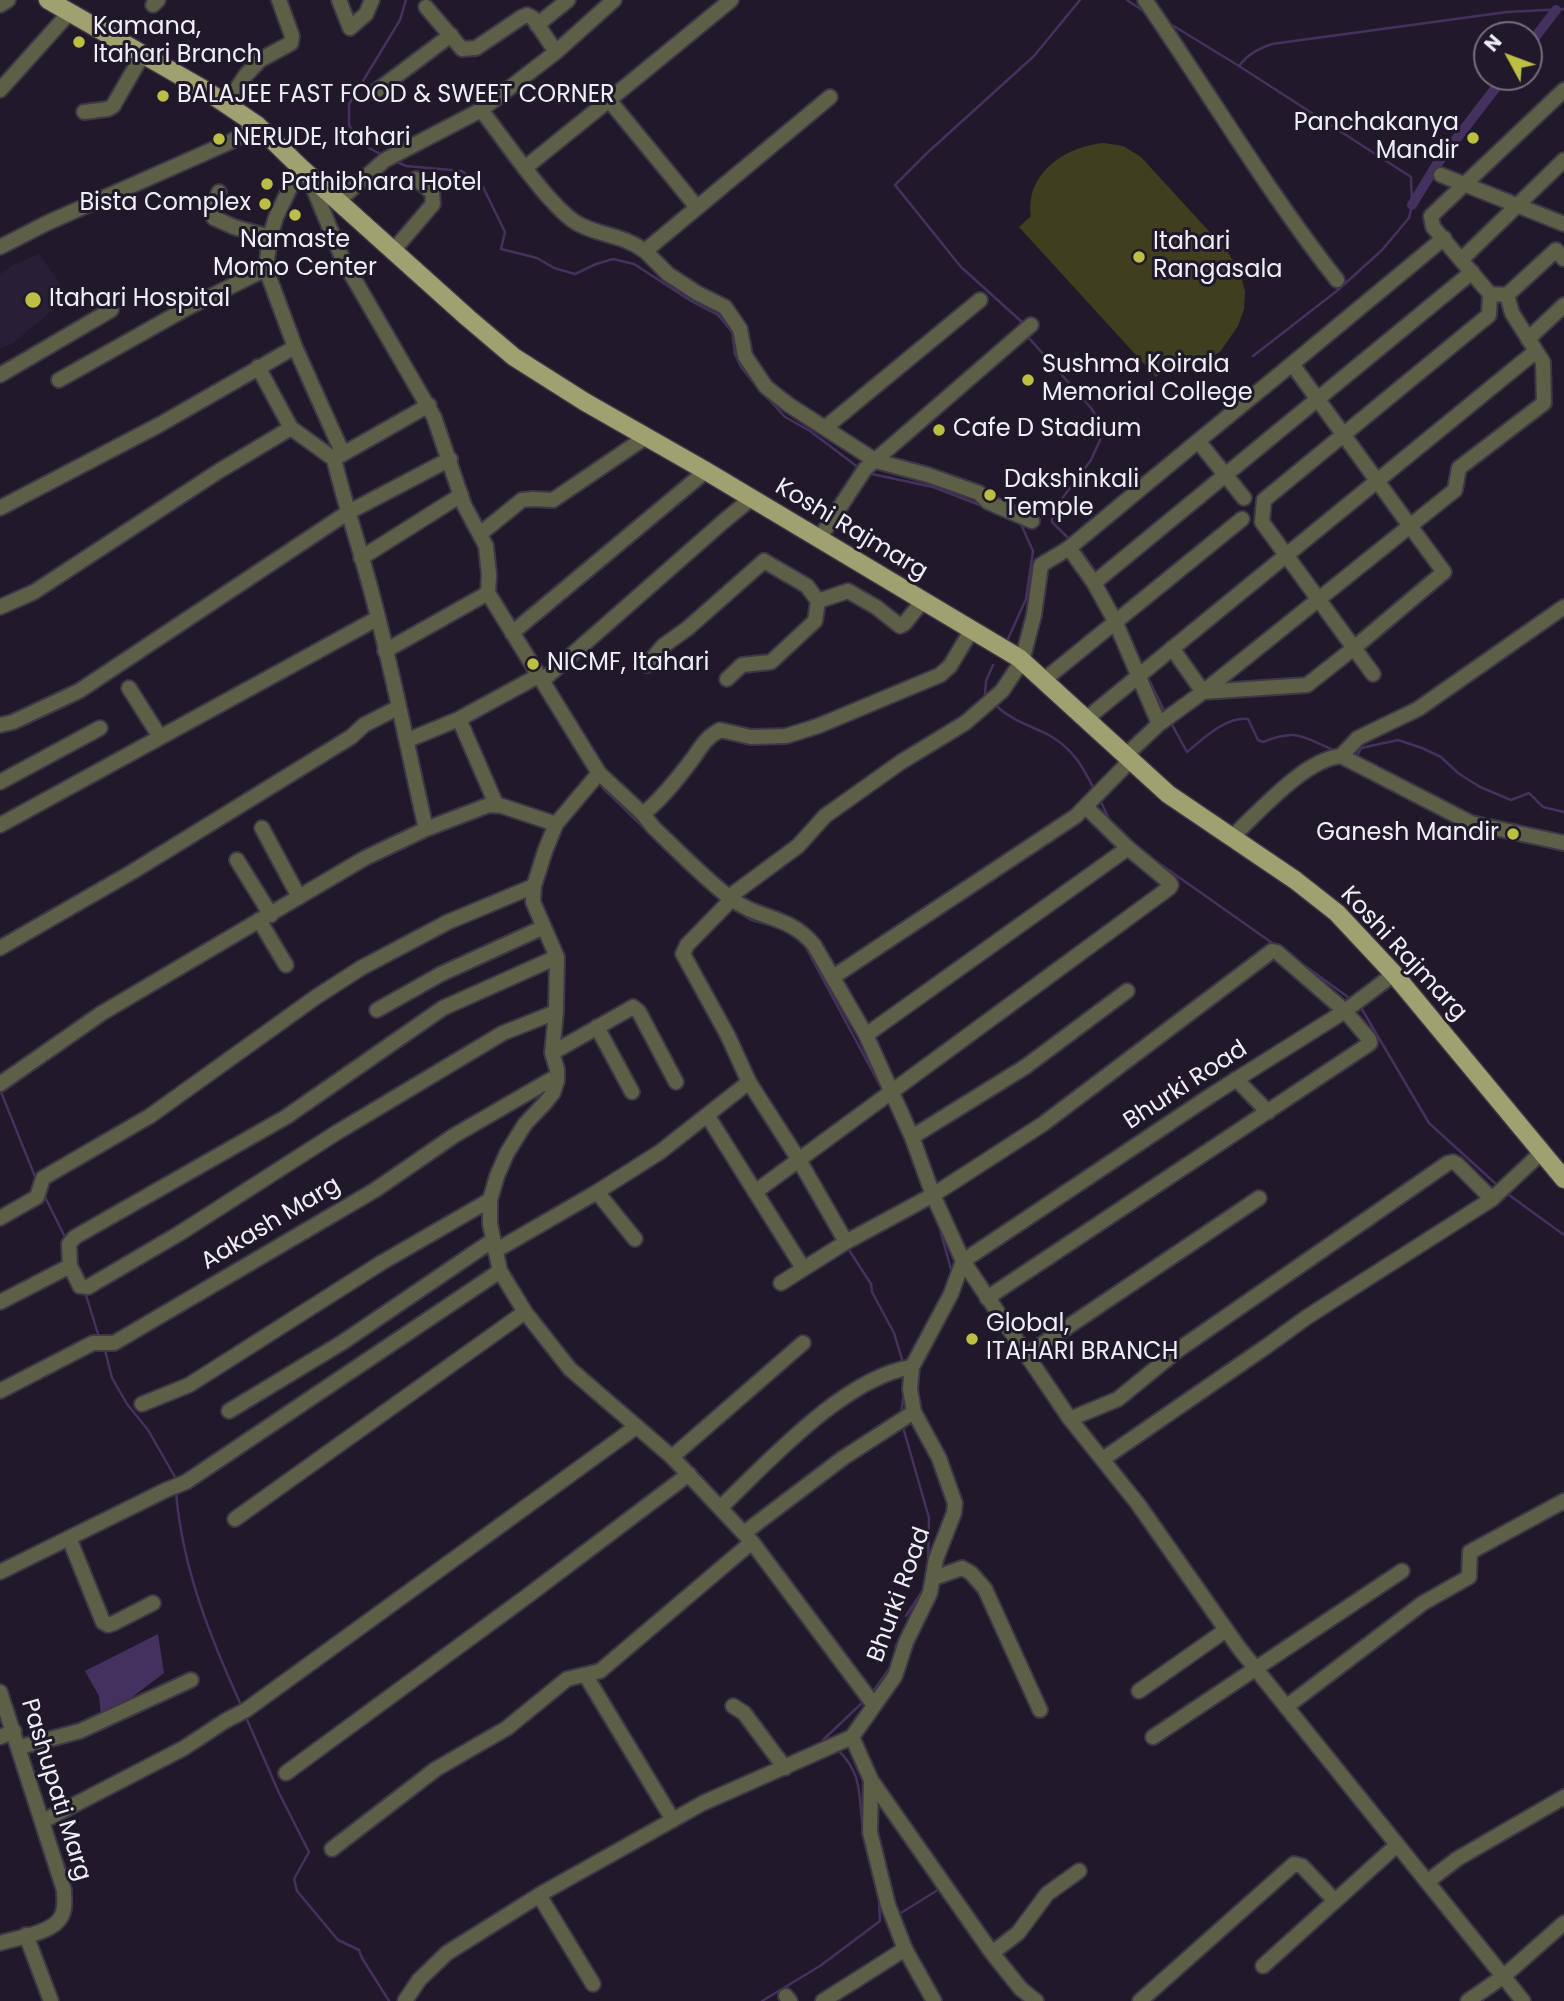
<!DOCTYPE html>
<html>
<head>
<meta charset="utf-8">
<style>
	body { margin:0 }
	#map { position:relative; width:1564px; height:2001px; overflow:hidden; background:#20192a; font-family:Poppins,sans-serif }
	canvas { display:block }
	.north { position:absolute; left:1473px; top:21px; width:70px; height:70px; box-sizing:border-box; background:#20192a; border:2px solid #746e7d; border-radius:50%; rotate:311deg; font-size:19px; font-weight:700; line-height:28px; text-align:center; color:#f1edf9 }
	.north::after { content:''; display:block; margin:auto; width:24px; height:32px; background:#bcbf43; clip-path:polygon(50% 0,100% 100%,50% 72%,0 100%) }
</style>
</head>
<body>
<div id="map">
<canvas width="1564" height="2001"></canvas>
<div class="north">N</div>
</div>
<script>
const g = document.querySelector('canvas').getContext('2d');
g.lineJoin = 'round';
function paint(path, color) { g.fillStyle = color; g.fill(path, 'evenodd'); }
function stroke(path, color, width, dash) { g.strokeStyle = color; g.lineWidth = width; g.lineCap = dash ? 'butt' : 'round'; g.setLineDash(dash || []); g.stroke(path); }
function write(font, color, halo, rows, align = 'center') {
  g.font = font + ' Poppins,sans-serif'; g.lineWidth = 6; g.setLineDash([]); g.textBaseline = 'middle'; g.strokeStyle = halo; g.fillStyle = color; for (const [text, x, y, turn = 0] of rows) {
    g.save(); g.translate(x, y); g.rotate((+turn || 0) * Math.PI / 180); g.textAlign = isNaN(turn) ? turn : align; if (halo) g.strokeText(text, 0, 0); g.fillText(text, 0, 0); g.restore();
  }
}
const built = new Path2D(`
	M39 254 64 289 67 298 12 344 0 349V274L13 265Z`);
const green = new Path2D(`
	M1104 143 1123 146 1141 157 1228 252 1241 276 1245 291 1244 309 1238 326 1220 352 1207 359 1183 365 1171 366 1156 377 1019 227 1031 216C1025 173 1066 146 1104 143Z`);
const water = new Path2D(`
	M158 1634 164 1673 115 1710 101 1714 99 1696 85 1671Z`);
const stream = new Path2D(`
	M1127 0 1145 12
	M1167 22 1239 66C1248 54 1258 49 1272 44L1507 12 1564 9
	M1239 66 1411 177 1412 205 1409 218 1382 250 1338 290 1253 356
	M384 156 360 143 349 125V104L400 20 406 0
	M397 162 406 166 462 171 483 187 505 232 501 249 537 258 554 268 575 274 596 264 613 259 634 264 691 301 718 315 732 332 735 354 741 367 758 388
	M1023 323 961 267 895 185 927 153 1034 56 1080 0
	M1029 338 1091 408 1101 424 1100 440 1091 460 1052 512V522L1071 541
	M763 393 785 417 810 431 859 468
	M867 473 933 487 985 507
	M1079 548 1097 574
	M1102 583 1109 596
	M1007 641 1026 599 1033 551 1020 522
	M1146 674 1165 712
	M988 698 985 695 986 681 993 665
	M995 705C1011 720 1028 725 1047 734 1073 748 1083 767 1095 791
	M1170 721 1187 752C1204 738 1225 717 1248 719L1258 740 1263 742C1300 727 1303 739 1337 751
	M1356 758 1361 748 1398 740 1422 748 1441 757 1458 773 1480 787 1511 800 1529 793 1543 807 1564 812
	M602 787 680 863
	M1100 800 1111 823
	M1146 854 1275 945
	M730 906 751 920 778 927
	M803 942 883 1091
	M1301 963 1352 1000
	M1360 1006 1429 1123 1497 1185
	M1 1092 36 1179
	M890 1105 908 1147
	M1505 1192 1564 1235
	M44 1195 66 1239
	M939 1226 952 1273
	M849 1250 871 1284 872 1292 894 1333 904 1366
	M85 1292 98 1334
	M105 1350 112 1378 127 1404 148 1430 175 1477V1482
	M901 1414 904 1392
	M903 1427 929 1518 928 1568
	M176 1492C182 1567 210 1637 241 1705
	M906 1616 923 1590
	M895 1655 896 1645
	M874 1690 892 1665
	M245 1715 279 1793 309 1852 294 1879 297 1891 338 1940 359 1950 362 1958 389 2001
	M829 1742 823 1740 864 1701
	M837 1749C864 1775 858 1795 863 1829
	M896 1916 941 1888
	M762 2001 820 1966 880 1921 879 1899 865 1839`);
const canal = new Path2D(`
	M1529 45 1556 10
	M1412 205 1437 164 1504 77`);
const minor = new Path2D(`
	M339 0 350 28 366 14 372 0
	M1145 0C1209 93 1267 191 1337 280
	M0 5 8 0
	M153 5 158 0
	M426 7 462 49 476 48 522 17 527 15 533 18 556 52 481 110C505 140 545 201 575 222 597 236 620 233 645 251
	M537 25 568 0
	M556 52 614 0
	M0 90 70 12
	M1564 90 1431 216 1433 227 1461 260 1564 160
	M375 92 451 35
	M830 97 645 251 668 274 697 293 725 307 740 329 745 356 766 387 789 405 876 461 928 475 979 493 988 502 1032 521
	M609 100 731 0
	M227 103 246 75 260 60 291 43 292 36 279 0
	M84 112 108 109 113 106 143 54
	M300 167 276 217 270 237 266 269 295 347 343 454
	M526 167 609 100 696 206
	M1441 175 1564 224
	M309 177 343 260 434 417 464 505 486 546 489 575 488 593 599 773 643 814 653 827C678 851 703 877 730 898 761 921 788 914 814 945L866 1035 912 1137 933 1195 963 1261 1070 1419 1138 1504 1239 1648 1523 2001
	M219 192 214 204V218L234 227 270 237
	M338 201 385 160 481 110
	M1444 238 1292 364 1410 526 1455 490 1459 468 1544 403 1543 362 1512 313 1507 295 1490 294 1461 260
	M0 247 47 223 232 141 257 125
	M393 251 433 204 432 192 416 179
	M1507 295 1556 250 1564 259
	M1528 339 1564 305
	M0 375 111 310
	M59 380 189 307 266 269
	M826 427 980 300
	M291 428 334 459 429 405
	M334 459C345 505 360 548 372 594 393 672 408 751 426 829
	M1244 498 1198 441 1292 364
	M0 508 159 425 295 347
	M480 534 522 500 533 499 553 500 646 437
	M819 539 865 469 1031 325
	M361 558 461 495
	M1094 583 1472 272
	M0 607 34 592 219 471 291 428 258 367
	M512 633 706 471
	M1172 648 1203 692 1410 526 1444 572 1354 648 1373 674
	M385 651 488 593
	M647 665 663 646 688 628 764 561 807 586 818 601
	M727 679 742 665 771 662 815 621 818 601 848 591 876 607 900 626 904 624 922 602
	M1044 680 1242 519
	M542 681 724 521 752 498
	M129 688 160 737
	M459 719 496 804
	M1086 719 1536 351
	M1159 724 1115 621 1094 583 1069 548 1198 441
	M0 725 13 722 79 691 347 513 450 459
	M408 740 459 719 538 676
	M1125 756 1159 724 1203 692 1307 685 1354 648 1262 522 1264 500 1489 315 1490 294
	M1341 756 1358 738 1418 709 1564 607
	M599 773 556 824 545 851 534 886 533 902 557 957 556 1012 552 1053 557 1069V1081L553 1093 545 1103 525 1124 507 1153 497 1176 490 1200V1224L500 1271 525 1312 570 1369 672 1457 752 1542 874 1705
	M0 782 100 728
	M643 814C662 799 679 777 694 757 702 745 707 737 720 730L751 737 786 736 818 726 940 675 950 666 971 631
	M0 825 378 618
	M262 828 299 897
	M1232 837C1259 812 1305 759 1341 756L1471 823 1564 843
	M237 860 271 915
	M729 897 798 846 825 816 901 762 965 723 1002 691 1022 661 1034 615 1041 565 1069 548
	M259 920 286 965
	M0 948 132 872 351 737 364 725 399 707
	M833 977 1076 816 1130 761
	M377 1010 441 974 544 927
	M597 1027 632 1092
	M866 1035 1128 848
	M552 1053 633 1007 639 1012 676 1082
	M1236 1079 1268 1112
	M749 1082 799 1160 846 1242
	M0 1084 102 1013 365 858 426 829 489 805 502 806 556 824
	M707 1115 803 1268
	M912 1137 1025 1067 1127 991
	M597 1192 635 1239
	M755 1192 1169 888 1171 885 1169 882 1128 848 1086 807
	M0 1218 37 1197 43 1178 150 1116 316 997 361 968 448 922 534 886
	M495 1251 597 1192 660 1152 749 1082 728 1036 683 954 687 945 732 899
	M70 1266 80 1286 88 1287 180 1233 336 1133 503 1033 556 1012
	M781 1283 846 1242 933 1195 1043 1124 1272 951 1277 952 1345 1011 1369 1039 1370 1043 1366 1046 987 1298
	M0 1302 70 1266 69 1244 75 1237 286 1117 443 1008 557 957
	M1026 1355 1259 1198
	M0 1391 93 1343H114L375 1190 455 1135 557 1076
	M142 1404 189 1385 381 1263 490 1200
	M229 1411 343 1342 493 1240
	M1070 1419 1118 1399 1178 1350 1448 1163 1453 1162 1457 1164 1492 1199
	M672 1457 803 1343
	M1103 1459 1267 1346 1307 1317 1492 1199 1542 1152
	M721 1507C769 1461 845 1377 912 1367
	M235 1519 525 1312
	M744 1533 843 1458 914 1412
	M69 1538 103 1622 108 1625 114 1623 153 1603
	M0 1572 166 1490 186 1482 500 1271
	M934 1578 962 1568 971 1573 985 1589 1040 1710
	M586 1676 673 1820
	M1139 1691 1226 1630
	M0 1692 64 1890C64 1899 66 1909 61 1917 53 1933 16 1938 0 1943
	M733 1706 744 1713 785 1768
	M1286 1707 1423 1603 1469 1577 1470 1552 1564 1501
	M0 1737 14 1731
	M852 1737 871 1780 992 1953 1021 1989 1036 2001
	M1153 1737 1402 1571
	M20 1747 80 1731 191 1680
	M286 1773 526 1597 689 1474
	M871 1780 870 1832 888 1905 905 1949 934 2001
	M43 1821 184 1748 225 1721 246 1710 636 1427
	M332 1849 436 1769 507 1728 567 1679 600 1671 752 1542
	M1427 1882 1457 1859 1564 1797
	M539 1895 593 1984
	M26 1935 51 2001
	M992 1953 1018 1933 1047 1894 1079 1871
	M1263 1966 1397 1845
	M786 1996 790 2001
	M405 2001 419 1980 447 1953 546 1891 703 1803 852 1737 895 1676 906 1642 930 1593 936 1559 954 1513 955 1503 939 1458 914 1412 910 1389 912 1367 951 1294 963 1261 1213 1094 1345 1011 1394 974
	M823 2001 905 1949
	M1140 2001 1294 1864 1302 1866 1335 1901
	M1468 2001 1504 1976 1564 1923`);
const major = new Path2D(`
	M48 0 205 90 257 125 300 167 468 318 514 357 585 402 706 471 1019 658 1168 794 1295 880 1337 913 1394 974 1564 1179`);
const markers = [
	[79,42,7,"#bcbf43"],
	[163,96,7,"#bcbf43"],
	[1473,138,7,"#bcbf43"],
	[219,139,7,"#bcbf43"],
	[267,184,7,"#bcbf43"],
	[265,204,7,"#bcbf43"],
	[295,215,7,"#bcbf43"],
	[1139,257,7,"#bcbf43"],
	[33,300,9,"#bcbf43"],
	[1028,380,7,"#bcbf43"],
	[939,430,7,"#bcbf43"],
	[990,495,7,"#bcbf43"],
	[533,664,7,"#bcbf43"],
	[1513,834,7,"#bcbf43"],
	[972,1339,7,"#bcbf43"]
];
const poiNames = [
	["Kamana,",93,28],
	["Itahari Branch",93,56],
	["BALAJEE FAST FOOD & SWEET CORNER",177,96],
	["Panchakanya",1459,124,"right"],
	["Mandir",1459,152,"right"],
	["NERUDE, Itahari",233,139],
	["Pathibhara Hotel",281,184],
	["Bista Complex",251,204,"right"],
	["Namaste",295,241,"center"],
	["Momo Center",295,269,"center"],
	["Itahari",1153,243],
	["Rangasala",1153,271],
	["Itahari Hospital",49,300],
	["Sushma Koirala",1042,366],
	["Memorial College",1042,394],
	["Cafe D Stadium",953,430],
	["Dakshinkali",1004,481],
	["Temple",1004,509],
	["NICMF, Itahari",547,664],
	["Ganesh Mandir",1499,834,"right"],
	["Global,",986,1325],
	["ITAHARI BRANCH",986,1353]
];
const streetNames = [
	["Koshi Rajmarg",851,530,31],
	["Koshi Rajmarg",1403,954,47],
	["Bhurki Road",1186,1086,-33],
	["Aakash Marg",271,1224,-31],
	["Bhurki Road",900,1595,-70],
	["Pashupati Marg",55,1790,73]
];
paint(built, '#281e36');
paint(green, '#3d3f1f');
paint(water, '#45315f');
stroke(stream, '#45315f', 2.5);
stroke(canal, '#45315f', 10);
stroke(minor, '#3d3747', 18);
stroke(major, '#3d3747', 21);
stroke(minor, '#5d5f47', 14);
stroke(major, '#9fa170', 18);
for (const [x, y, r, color] of markers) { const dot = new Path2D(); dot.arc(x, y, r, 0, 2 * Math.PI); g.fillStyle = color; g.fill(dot); stroke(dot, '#20192a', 2.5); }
write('24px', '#f1edf9', '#20192a', poiNames, 'left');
write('24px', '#f1edf9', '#20192a', streetNames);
</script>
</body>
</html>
